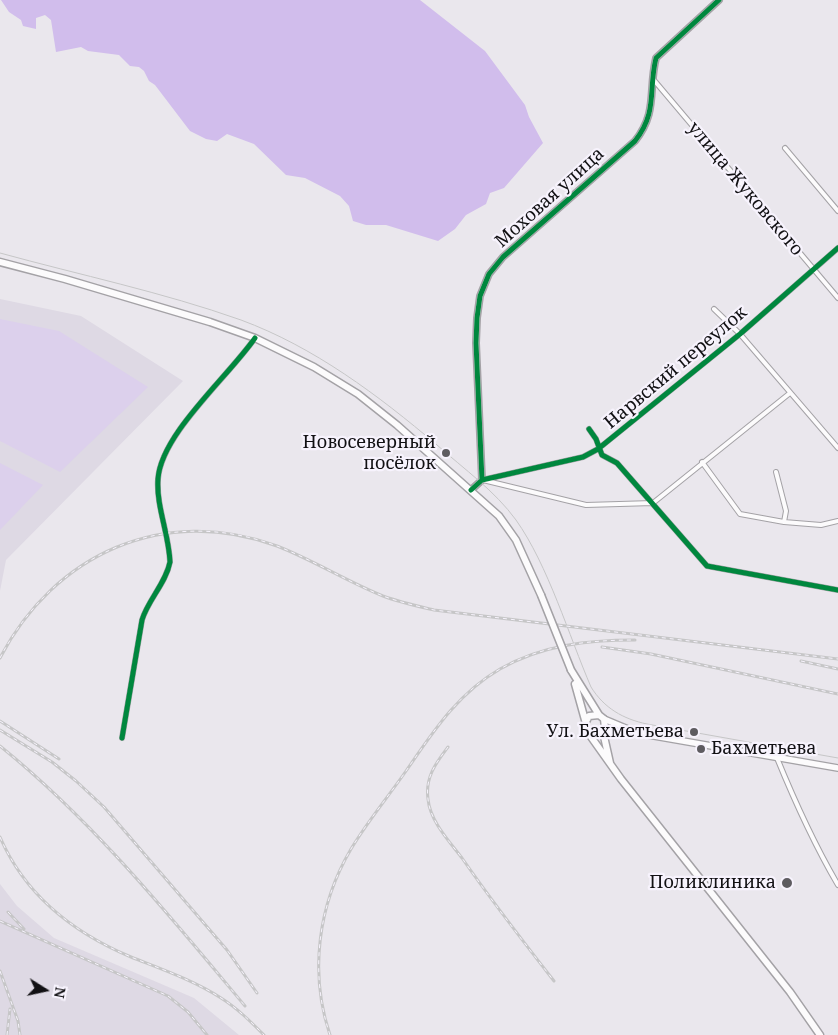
<!DOCTYPE html>
<html>
<head>
<meta charset="utf-8">
<style>
	body { margin:0 }
	#map { position:relative; width:838px; height:1035px; overflow:hidden; background:#eae7ed; font-family:"Noto Serif",serif }
	canvas { display:block }
	.north { position:absolute; left:20px; top:965px; width:50px; height:50px; -webkit-text-stroke:4px #f7f3fd; paint-order:stroke; rotate:100deg; font-size:14px; font-weight:700; line-height:20px; text-align:center; color:#121114 }
	.north::after { content:''; display:block; margin:auto; width:18px; height:22px; background:#121114; clip-path:polygon(50% 0,100% 100%,50% 72%,0 100%) }
</style>
</head>
<body>
<div id="map">
<canvas width="838" height="1035"></canvas>
<div class="north">N</div>
</div>
<script>
const g = document.querySelector('canvas').getContext('2d');
g.lineJoin = 'round';
function paint(path, color) { g.fillStyle = color; g.fill(path, 'evenodd'); }
function stroke(path, color, width, dash) { g.strokeStyle = color; g.lineWidth = width; g.lineCap = dash ? 'butt' : 'round'; g.setLineDash(dash || []); g.stroke(path); }
function write(font, color, halo, rows, align = 'center') {
  g.font = font + ' "Noto Serif",serif'; g.lineWidth = 4.5; g.setLineDash([]); g.textBaseline = 'middle'; g.strokeStyle = halo; g.fillStyle = color; for (const [text, x, y, turn = 0] of rows) {
    g.save(); g.translate(x, y); g.rotate((+turn || 0) * Math.PI / 180); g.textAlign = isNaN(turn) ? turn : align; if (halo) g.strokeText(text, 0, 0); g.fillText(text, 0, 0); g.restore();
  }
}
const built = new Path2D(`
	M0 299 81 316 183 381 6 560 0 591Z
	M0 884 17 906 54 938 194 998 239 1035H0Z`);
const green = new Path2D(`
	M0 319 59 331 148 387 60 472 0 441Z
	M0 463 43 485 0 530Z`);
const water = new Path2D(`
	M1 0H420L485 51 525 105 529 117 543 143 504 188 490 193 486 204 466 215 455 229 438 241 386 225H366L353 221 349 206 340 196 305 178 286 175 254 144 227 134 217 141 206 139 190 131 155 85 149 81 144 71 139 67 130 66 119 55 88 51 81 47 56 52 51 20 45 15 36 18V29L23 26 21 20 9 12Z`);
const minor = new Path2D(`
	M653 79 838 298
	M785 148 838 211
	M714 309 740 334 838 448
	M589 429 596 439 602 455 617 463 707 566 838 590
	M702 462 740 514 784 522
	M776 472 786 511 784 522 821 525 838 521
	M482 480 583 457 598 449 740 334 838 248
	M483 480 586 505 653 503 790 393
	M122 738 142 620C148 600 166 583 170 562 169 534 156 506 158 479 161 434 228 377 255 338
	M777 758C795 802 814 844 838 885`);
const tertiary = new Path2D(`
	M471 490 482 480 476 343 477 318 480 296 489 274 503 257 635 141C658 112 648 91 656 58L719 0`);
const secondary = new Path2D(`
	M604 719 635 732
	M603 732 637 733 838 768`);
const primary = new Path2D(`
	M0 262 65 279 210 322 255 338 314 367 358 394 397 425 499 516 516 540 541 595
	M571 670 599 715
	M575 684 585 720
	M603 732 594 735 586 730 584 725 589 716 599 715 604 719 605 728 603 732 610 763
	M589 734 621 779 790 992 820 1035`);
const tram = new Path2D(`
	M0 253C80 275 162 292 241 320 314 347 378 395 437 445 464 469 495 491 516 520 548 565 569 636 591 687 604 708 623 719 647 724L838 758`);
const rail = new Path2D(`
	M602 647 651 654 838 694
	M0 658C54 554 164 504 277 546 313 560 346 581 383 596 399 602 417 606 434 610L838 659
	M801 661 838 669
	M0 721 59 759
	M0 730 52 762 76 781 104 807 227 950 257 993
	M0 746C93 821 169 915 245 1006
	M448 747C436 763 425 777 428 799 430 821 449 841 462 858 491 900 522 940 554 981
	M0 837C25 895 74 933 131 957 161 969 193 980 221 998 237 1008 250 1021 264 1035
	M8 912 24 929
	M0 921 168 996 188 1012 207 1035
	M0 971 18 1021 20 1035
	M7 1035 10 1009
	M330 1035C309 973 318 905 351 849 367 822 388 797 406 771 433 732 457 694 500 669 542 645 588 640 635 640`);
const primaryBridge = new Path2D(`
	M541 595 571 670`);
const cycleway = new Path2D(`
	M589 429 596 439 602 455 617 463 707 566 838 590
	M482 480 476 343 477 318 480 296 489 274 503 257 635 141C658 112 648 91 656 58L719 0
	M471 490 482 480 583 457 598 449 740 334 838 248
	M122 738 142 620C148 600 166 583 170 562 169 534 156 506 158 479 161 434 228 377 255 338`);
const markers = [
	[446,453,5,"#5e5c60"],
	[694,732,5,"#5e5c60"],
	[701,749,5,"#5e5c60"],
	[787,883,6,"#5e5c60"]
];
const streetNames = [
	["улица Жуковского",745,189,50],
	["Моховая улица",550,198,-42],
	["Нарвский переулок",676,368,-40]
];
const poiNames = [
	["Новосеверный",436,443],
	["посёлок",436,464],
	["Ул. Бахметьева",684,732],
	["Бахметьева",711,749,"left"],
	["Поликлиника",776,883]
];
paint(built, '#ded9e4');
paint(green, '#dcd0ec');
paint(water, '#d1bdec');
stroke(minor, '#a4a2a6', 6);
stroke(tertiary, '#a4a2a6', 8);
stroke(secondary, '#a4a2a6', 8);
stroke(primary, '#a4a2a6', 9);
stroke(minor, '#fcfbfc', 4);
stroke(tertiary, '#fcfbfc', 5);
stroke(secondary, '#fcfbfc', 5.5);
stroke(primary, '#fcfbfc', 6);
stroke(tram, '#c6c6c7', 1);
stroke(rail, '#c6c6c7', 3);
stroke(rail, '#f7f3fd', 1, [4]);
stroke(primaryBridge, '#a4a2a6', 9, []);
stroke(primaryBridge, '#fcfbfc', 6);
stroke(cycleway, '#00873e', 5);
for (const [x, y, r, color] of markers) { const dot = new Path2D(); dot.arc(x, y, r, 0, 2 * Math.PI); g.fillStyle = color; g.fill(dot); stroke(dot, '#f7f3fd', 2); }
write('18px', '#121114', '#f7f3fd', streetNames);
write('18px', '#121114', '#f7f3fd', poiNames, 'right');
</script>
</body>
</html>
